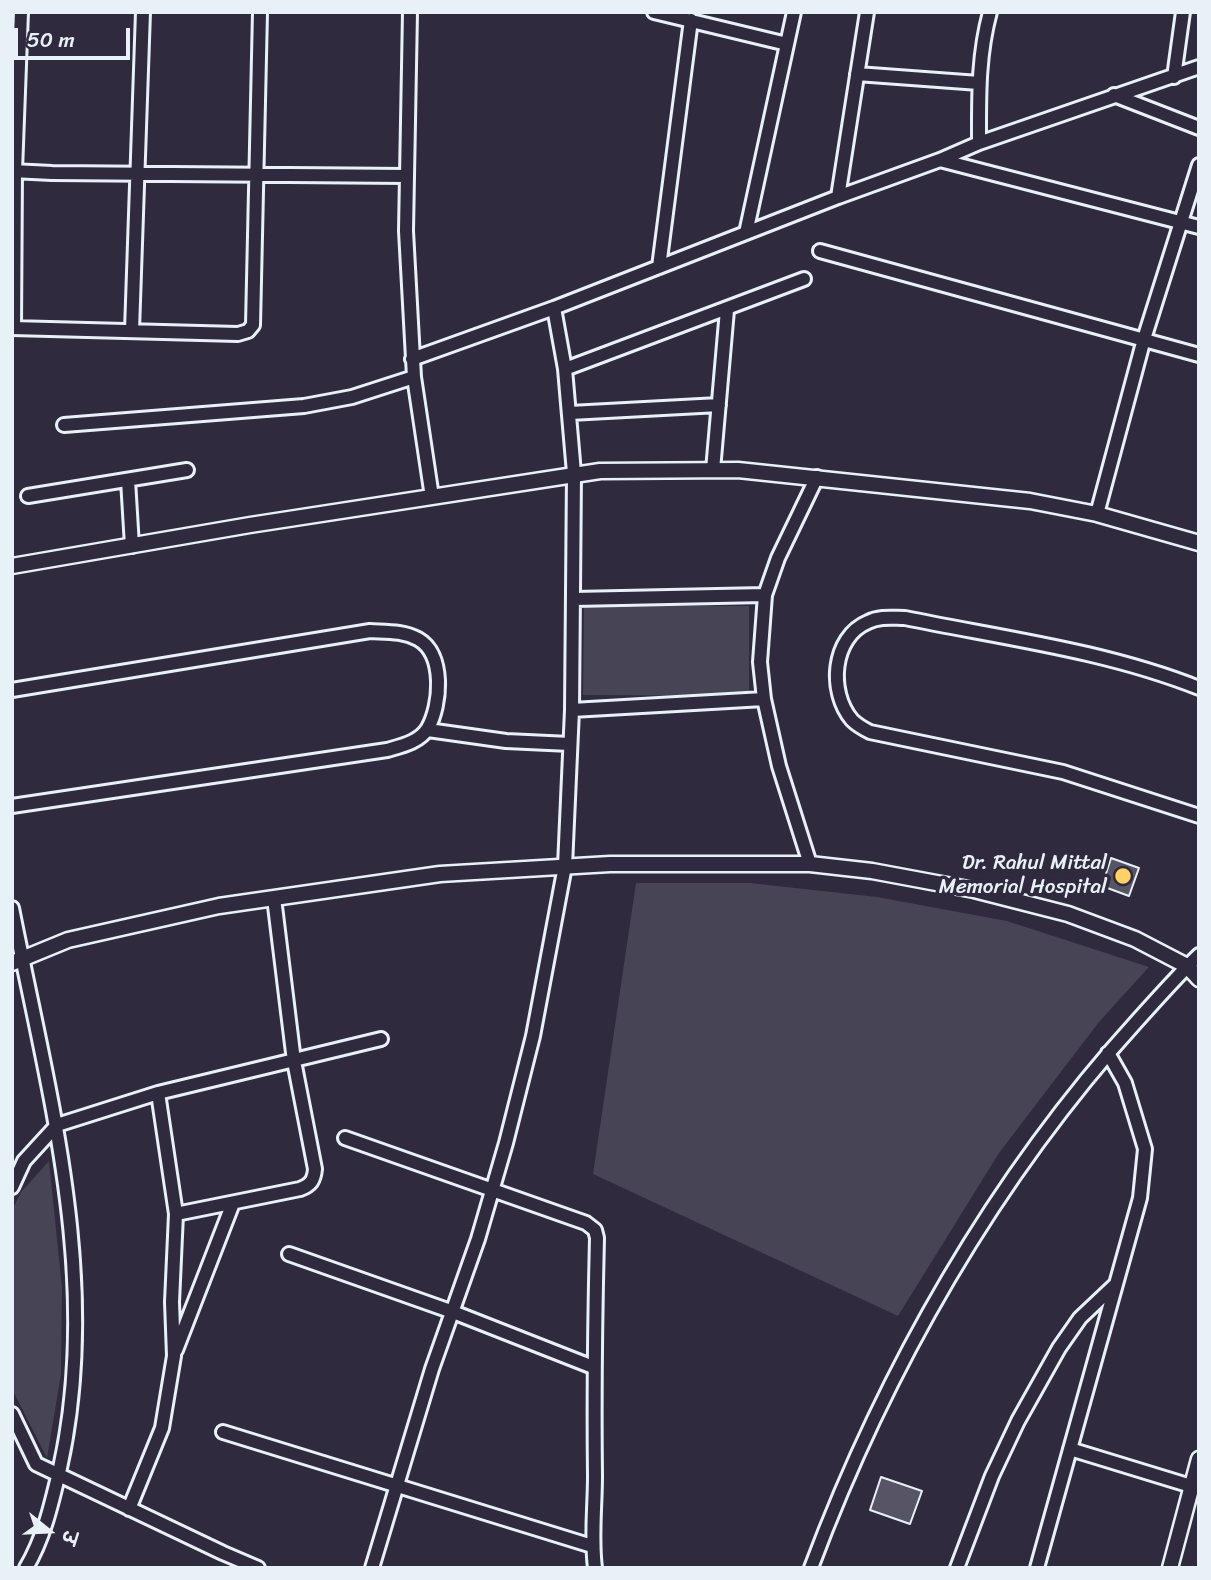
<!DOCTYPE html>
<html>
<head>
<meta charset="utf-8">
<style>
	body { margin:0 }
	#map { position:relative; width:1211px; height:1580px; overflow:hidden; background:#2f2a3d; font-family:Sriracha,"Playpen Sans Deva",sans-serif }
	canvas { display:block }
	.frame { position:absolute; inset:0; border:14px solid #e8f1f8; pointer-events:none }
	.north { position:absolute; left:14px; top:1496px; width:70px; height:70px; -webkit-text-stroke:5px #2f2a3d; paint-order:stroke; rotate:108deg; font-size:19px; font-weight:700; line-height:28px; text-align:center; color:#e8f1f8 }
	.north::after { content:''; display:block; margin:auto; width:24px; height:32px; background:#e8f1f8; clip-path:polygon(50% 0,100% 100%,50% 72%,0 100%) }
	.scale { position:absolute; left:14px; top:28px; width:116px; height:32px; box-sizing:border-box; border:4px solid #e8f1f8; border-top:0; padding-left:9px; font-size:21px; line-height:24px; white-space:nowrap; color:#e8f1f8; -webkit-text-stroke:5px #2f2a3d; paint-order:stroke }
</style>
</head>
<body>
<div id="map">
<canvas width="1211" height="1580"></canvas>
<div class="frame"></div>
<div class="north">उ</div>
<div class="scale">50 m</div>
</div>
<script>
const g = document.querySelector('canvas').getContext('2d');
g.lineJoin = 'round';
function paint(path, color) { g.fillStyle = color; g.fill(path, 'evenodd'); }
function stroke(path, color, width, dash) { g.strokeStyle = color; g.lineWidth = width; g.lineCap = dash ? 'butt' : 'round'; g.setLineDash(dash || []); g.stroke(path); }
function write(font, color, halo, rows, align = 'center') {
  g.font = font + ' Sriracha,sans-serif'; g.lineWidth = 7; g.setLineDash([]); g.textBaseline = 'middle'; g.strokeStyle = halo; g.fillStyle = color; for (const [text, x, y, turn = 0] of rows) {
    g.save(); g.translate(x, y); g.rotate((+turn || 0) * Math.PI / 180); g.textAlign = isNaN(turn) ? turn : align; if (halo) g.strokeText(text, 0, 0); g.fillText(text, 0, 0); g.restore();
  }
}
const green = new Path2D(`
	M584 605 749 606V696L583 695Z
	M636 883H750L877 897 1007 921 1149 967 1099 1022 999 1153 898 1316 593 1174Z
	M49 1161 62 1288 61 1374 47 1458 12 1389V1210L22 1191Z`);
const building = new Path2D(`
	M1111 858 1139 868 1129 896 1102 886Z
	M881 1477 922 1491 910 1524 870 1510Z`);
const minor = new Path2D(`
	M410 12 406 231 414 377 432 497
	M654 12 787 44
	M857 74 979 83
	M1174 77 1183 12
	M1114 95 1199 128
	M979 143C979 98 978 56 990 12
	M940 160 1199 227
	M12 171 52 173 407 176
	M838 197 867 12
	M746 233 794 12
	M820 251 1199 355
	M659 267 691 20
	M12 328 238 334 248 331 253 325 260 12
	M14 328 15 171 21 12
	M132 330 143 12
	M412 359 554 308 838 197 940 160 979 143 1199 67
	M565 369 804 279
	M570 413 719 405
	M64 425 304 406 352 397 414 377
	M713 470 727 310
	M128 480 132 546
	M28 496 187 470
	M1097 514 1144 339 1199 165
	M765 595 778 558 817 477
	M1199 688C1106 651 1003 638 905 618 892 618 880 616 868 622 832 637 828 692 852 720 857 725 864 729 870 732L1063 772 1199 816
	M12 690 370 631C387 632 403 631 418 639 445 654 441 705 428 728 420 742 401 746 387 750L12 806
	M764 699 779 766 810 864
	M572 710 764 699 760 662 765 595 574 599
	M428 730 506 741 570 744
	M12 908C48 1092 102 1280 60 1468 52 1502 44 1538 26 1568
	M345 1138 586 1223 595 1230 597 1238C595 1318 594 1397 595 1476 595 1507 591 1537 595 1568
	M12 1187 24 1161 57 1125 158 1093 381 1039
	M176 1214 300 1189C311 1185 314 1180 315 1169L294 1061 274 898
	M289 1254 453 1312 593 1367
	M176 1350 233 1203
	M12 1414 36 1464 223 1553 258 1568
	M223 1432 592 1546
	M1070 1449 1191 1486
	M129 1509 162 1428 174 1356 172 1302 176 1214 158 1093
	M372 1568 432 1369 478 1239 506 1143 533 1036 565 866 572 710 574 473 565 369 554 308
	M811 1568C885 1370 995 1177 1137 1021 1157 999 1177 976 1199 955
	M957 1568 992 1476 1018 1421 1059 1348 1080 1318 1116 1284
	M1037 1568 1140 1198 1145 1149 1125 1083 1108 1053`);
const tertiary = new Path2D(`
	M12 566 250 525 600 471 738 470 1030 501 1097 514 1199 543
	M12 963 68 940 219 906 440 874 610 864H810L872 871 974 890 1068 914 1135 939 1187 966 1199 979
	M1170 1568 1199 1459`);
const markers = [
	[1123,876,9,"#ffd166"]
];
const poiNames = [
	["Dr. Rahul Mittal",1107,864],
	["Memorial Hospital",1107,888]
];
paint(green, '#464455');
paint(building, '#575565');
stroke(building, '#e8f1f8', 2);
stroke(minor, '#e8f1f8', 18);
stroke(tertiary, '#e8f1f8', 19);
stroke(minor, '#2f2a3d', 12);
stroke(tertiary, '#2f2a3d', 14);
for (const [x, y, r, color] of markers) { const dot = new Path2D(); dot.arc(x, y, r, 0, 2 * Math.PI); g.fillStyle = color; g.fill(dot); stroke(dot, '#2f2a3d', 2.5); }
write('21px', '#e8f1f8', '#2f2a3d', poiNames, 'right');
</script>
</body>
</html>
